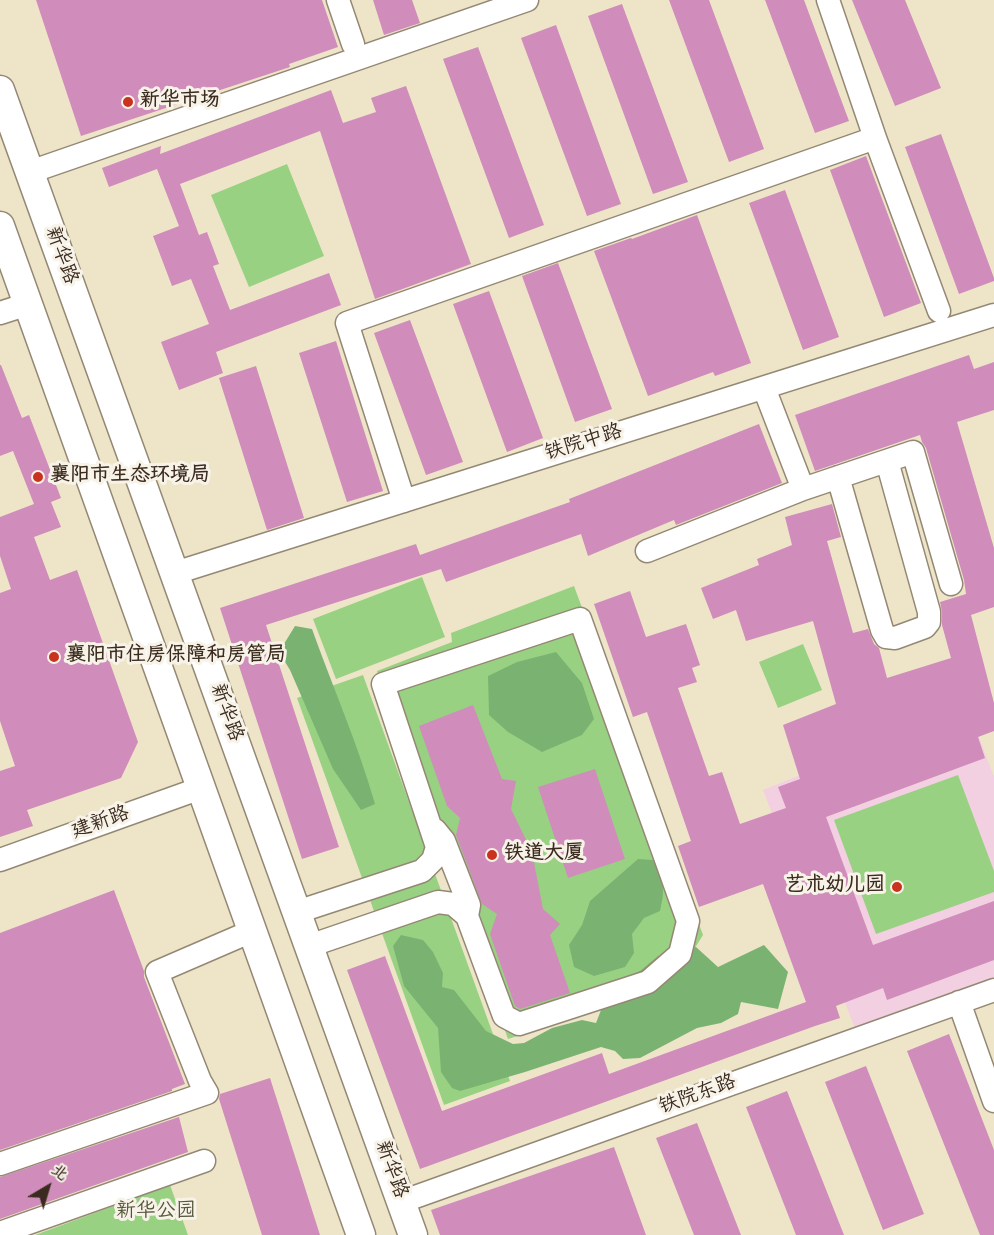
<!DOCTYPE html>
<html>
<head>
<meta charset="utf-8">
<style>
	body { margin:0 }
	#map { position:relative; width:994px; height:1235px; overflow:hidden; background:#eee5c9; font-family:Kalam,"LXGW WenKai TC",sans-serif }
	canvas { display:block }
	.north { position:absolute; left:18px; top:1157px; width:60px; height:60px; -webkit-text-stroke:4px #f7f3e8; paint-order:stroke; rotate:38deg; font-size:16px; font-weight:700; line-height:24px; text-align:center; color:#3b2a1e }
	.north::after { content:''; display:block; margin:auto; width:21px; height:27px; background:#3b2a1e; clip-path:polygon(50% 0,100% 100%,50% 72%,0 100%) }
</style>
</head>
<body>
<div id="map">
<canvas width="994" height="1235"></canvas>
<div class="north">北</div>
</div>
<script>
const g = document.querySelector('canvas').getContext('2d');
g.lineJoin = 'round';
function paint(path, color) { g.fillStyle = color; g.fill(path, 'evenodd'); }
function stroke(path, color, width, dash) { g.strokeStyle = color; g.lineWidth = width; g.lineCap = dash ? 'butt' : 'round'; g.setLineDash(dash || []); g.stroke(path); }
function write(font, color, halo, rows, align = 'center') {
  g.font = font + ' Kalam,"LXGW WenKai TC",sans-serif'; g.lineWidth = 6; g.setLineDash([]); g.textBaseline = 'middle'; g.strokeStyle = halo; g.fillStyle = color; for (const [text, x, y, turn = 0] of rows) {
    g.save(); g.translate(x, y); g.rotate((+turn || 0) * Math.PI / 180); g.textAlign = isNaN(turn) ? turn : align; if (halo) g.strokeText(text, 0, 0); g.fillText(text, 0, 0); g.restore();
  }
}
const built = new Path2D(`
	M968 708 994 777V983L856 1031 763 790Z`);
const green = new Path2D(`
	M287 164 324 256 249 287 211 195Z
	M422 577 445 637 336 679 313 619Z
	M574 586 703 935 685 964 653 993 508 1039 377 671 452 642 451 633Z
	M803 644 822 690 778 708 759 662Z
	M363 675 510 1081 444 1105 297 698Z
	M958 775 994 871V892L876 934 834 820Z
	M170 1185 188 1235H35Z`);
const forest = new Path2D(`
	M295 626 312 629C333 688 358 744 375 804L361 810 333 769 290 670 279 652Z
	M556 652 582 683 594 719 582 735 542 752 508 732 489 715 488 676 517 662Z
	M638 859 653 860C663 884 666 886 660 911L644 918 632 934 634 953 625 967 594 976 574 967 569 945 582 925 590 901Z
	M401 935 423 940 433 952 443 973 442 987 454 990 486 1031 513 1044 524 1043 552 1028 582 1020 596 1023 610 987 640 971 658 956 696 947 718 967 764 945 788 972 778 1009 741 1002 738 1014 721 1023 697 1028 640 1058 623 1059 615 1051 601 1047 525 1072 460 1091 452 1088 441 1072 438 1028 404 986 393 946Z`);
const building = new Path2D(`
	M36 0H322L338 47 289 64 290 67 81 136Z
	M373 0H412L420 23 384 35Z
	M669 0H709L764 149 729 162Z
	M765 0H804L849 121 815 133Z
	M852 0H905L941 88 895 106Z
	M622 4 688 182 653 194 588 16Z
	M556 25 621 204 587 216 521 38Z
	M478 47 544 225 509 238 443 59Z
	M406 86 471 264 375 299 320 131 180 184 199 235 207 232 219 264 213 266 230 310 329 273 341 305 216 352 223 373 179 390 161 342 209 324 191 279 172 286 153 236 179 226 157 169 109 187 102 168 161 146 160 154 331 90 343 123 376 112 371 98Z
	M941 134 994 278V281L959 294 905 147Z
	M866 156 921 303 884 317 830 170Z
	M785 190 839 337 803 350 749 203Z
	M697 215 751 363 715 376 713 372 648 396 594 251 631 238 632 239Z
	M558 263 612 409 575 422 522 276Z
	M489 291 543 438 507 452 453 304Z
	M410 320 463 462 426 475 374 333Z
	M336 341 383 491 347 502 299 353Z
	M969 355 974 369 994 362V410L957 422 994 548V607L971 615 994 703V731L978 737 985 758 826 817 873 945 994 901V960L887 1000 883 988 836 1006 840 1018 815 1026 420 1169 347 970 385 956 442 1111 602 1053 609 1074 806 1002 763 884 699 907 678 846 691 841 647 712 633 717 594 604 630 591 646 637 686 624 700 665 692 668 697 682 678 688 709 776 722 772 740 824 786 808 778 787 800 779 783 725 836 704 813 621 746 641 736 610 713 619 701 588 759 565 757 559 792 545 785 517 832 504 841 537 827 541 853 633 868 629 874 644 879 648 887 678 951 658 942 625V612L940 602 966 594 964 580 926 448 922 442 920 435 815 471 795 415Z
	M0 365H1L22 418 29 415 61 498 51 502 61 527 34 537 50 580 77 570 138 742 121 778 27 810 33 826 0 837V771L15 766 0 721V593L11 589 0 556V517L34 504 13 451 0 456Z
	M256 366 304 518 267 530 219 378Z
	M759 424 782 483 676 525 674 520 588 556 581 534 446 582 441 569 266 625 339 847 302 859 220 608 416 544 420 555 570 502 569 499Z
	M473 705 502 779 516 781 511 809 532 852 543 909 560 924 550 935 570 993 520 1009 515 1006 490 934 497 914 482 904 456 835 460 818 447 806 419 726Z
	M595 769 625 859 568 878 538 787Z
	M114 890 144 971V977L185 1084 172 1089V1091L0 1150V933Z
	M949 1034 994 1150V1235H980L907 1051Z
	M866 1066 924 1214 883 1230 825 1082Z
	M270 1078 320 1235H262L219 1099 220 1094Z
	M787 1091 844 1235H796L746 1107Z
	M179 1117 188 1152 0 1219V1177Z
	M697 1123 741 1235H694L656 1138Z
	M614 1147 646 1235H440L431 1210Z`);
const minor = new Path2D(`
	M338 0 353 44
	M828 0 875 138 939 311
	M30 172 527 0
	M0 313 28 304
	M764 388 803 489 913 452 951 584
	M838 477 882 630 886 637 895 638 925 627 929 622V612L887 461
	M404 501 347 323 875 138
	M647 551 803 489
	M175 573 994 315
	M435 830 444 841 469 905 467 916
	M0 860 201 788
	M297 912 422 871 433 860 437 847 383 684 580 619 688 921 680 954 648 982 519 1024 504 1016 467 916 453 904 438 902 309 946
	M959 1002 994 1101
	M0 1164 207 1093 200 1081 157 972 252 931
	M401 1202 994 990
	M0 1233 204 1161`);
const major = new Path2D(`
	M0 90 413 1235
	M0 226 361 1235`);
const markers = [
	[128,102,6,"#c8321e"],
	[38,477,6,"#c8321e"],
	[54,657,6,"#c8321e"],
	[492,855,6,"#c8321e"],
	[897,887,6,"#c8321e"]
];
const poiNames = [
	["新华市场",140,102],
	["襄阳市生态环境局",50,477],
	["襄阳市住房保障和房管局",66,657],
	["铁道大厦",504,855],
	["艺术幼儿园",885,887,"right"]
];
const streetNames = [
	["新华路",60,256,70],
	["铁院中路",584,444,-17],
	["新华路",225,713,70],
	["建新路",101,824,-20],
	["铁院东路",698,1096,-20],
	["新华路",390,1170,70]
];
const parkNames = [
	["新华公园",156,1213]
];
paint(built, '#f2cfe1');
paint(green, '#99d183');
paint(forest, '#7ab371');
paint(building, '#d08cba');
stroke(minor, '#948874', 25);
stroke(major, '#948874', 31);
stroke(minor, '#fff', 22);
stroke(major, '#fff', 28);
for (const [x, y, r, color] of markers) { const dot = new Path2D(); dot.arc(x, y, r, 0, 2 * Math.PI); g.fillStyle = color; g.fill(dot); stroke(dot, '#f7f3e8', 2); }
write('bold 20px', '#3b2a1e', '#f7f3e8', poiNames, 'left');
write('20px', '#3b2a1e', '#f7f3e8', streetNames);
write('20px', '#525437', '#f7f3e8', parkNames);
</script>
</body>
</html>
